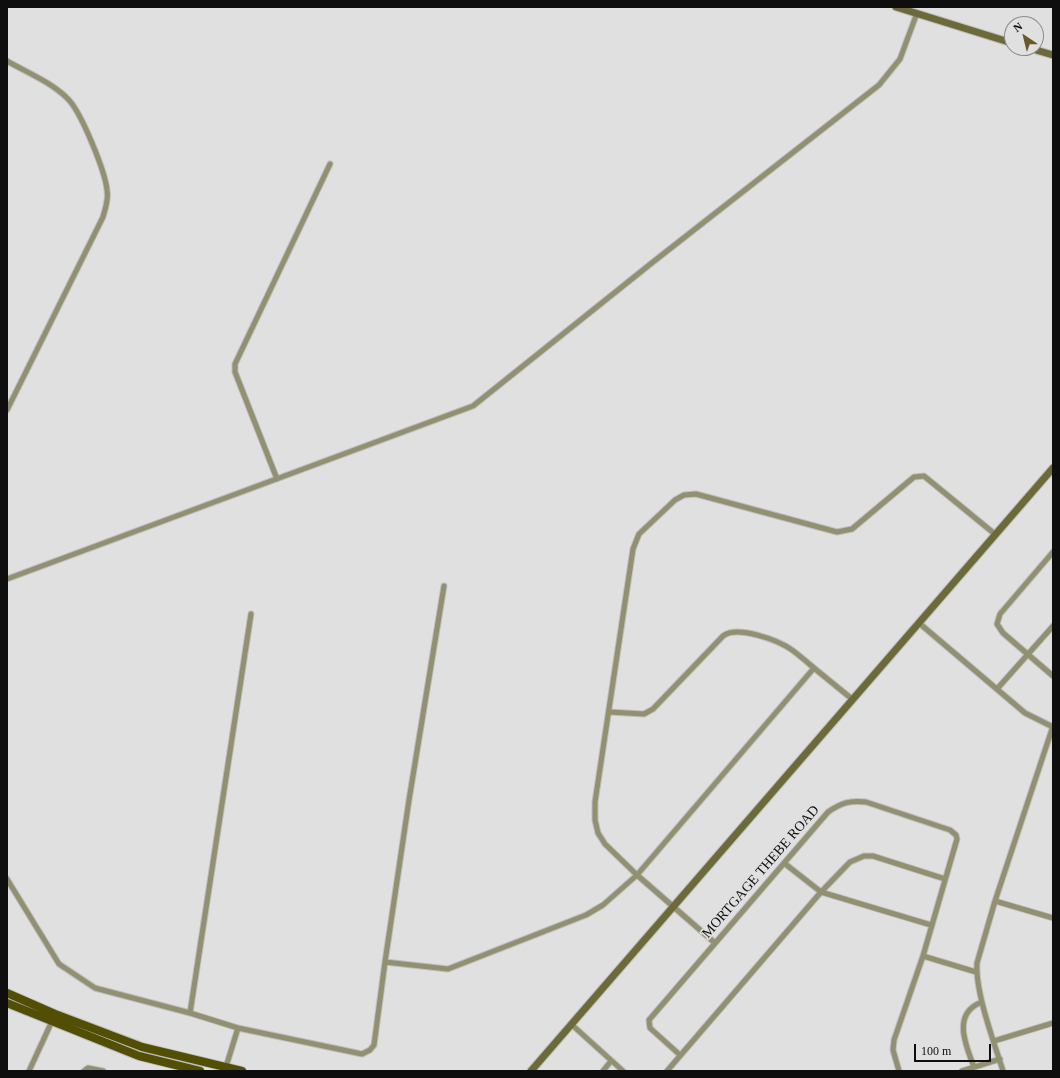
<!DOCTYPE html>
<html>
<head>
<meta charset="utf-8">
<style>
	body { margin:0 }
	#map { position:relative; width:1060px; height:1078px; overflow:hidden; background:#e0e0e1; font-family:Georgia,serif }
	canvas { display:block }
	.frame { position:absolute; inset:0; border:8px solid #0e0e0f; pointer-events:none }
	.north { position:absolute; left:1004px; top:16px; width:40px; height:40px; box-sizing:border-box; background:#e0e0e1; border:1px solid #8c8c8d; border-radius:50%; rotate:325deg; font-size:11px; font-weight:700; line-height:16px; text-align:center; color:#0e0e0f }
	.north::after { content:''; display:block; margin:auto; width:14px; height:18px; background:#695926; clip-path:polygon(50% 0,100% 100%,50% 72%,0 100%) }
	.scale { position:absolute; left:914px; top:1044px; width:77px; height:18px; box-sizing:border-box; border:2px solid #0e0e0f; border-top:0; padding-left:5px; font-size:12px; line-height:14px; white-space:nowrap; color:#0e0e0f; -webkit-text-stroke:3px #e0e0e1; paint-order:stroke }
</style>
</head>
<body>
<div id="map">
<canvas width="1060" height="1078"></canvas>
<div class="frame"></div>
<div class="north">N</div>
<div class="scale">100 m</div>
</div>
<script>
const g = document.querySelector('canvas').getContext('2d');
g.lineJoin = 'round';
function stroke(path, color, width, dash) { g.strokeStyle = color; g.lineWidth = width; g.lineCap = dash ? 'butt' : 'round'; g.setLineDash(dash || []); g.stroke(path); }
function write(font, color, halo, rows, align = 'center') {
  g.font = font + ' Georgia,serif'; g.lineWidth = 3.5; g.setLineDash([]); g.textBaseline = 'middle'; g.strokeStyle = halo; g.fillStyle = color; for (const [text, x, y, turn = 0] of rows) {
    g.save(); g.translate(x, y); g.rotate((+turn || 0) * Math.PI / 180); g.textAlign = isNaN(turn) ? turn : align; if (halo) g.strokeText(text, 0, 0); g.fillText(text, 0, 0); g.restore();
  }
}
const street = new Path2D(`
	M7 61C26 72 51 82 67 98 81 111 105 171 107 190 109 200 105 209 103 217L7 410
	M277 479 235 372V364L330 164
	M1053 552 1000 614 997 624 1003 633 1053 676
	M7 579 473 406 653 262 879 85 900 59 917 13
	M919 623 1025 713 1053 727
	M997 689 1053 626
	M609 712 644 714 653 709 723 636C737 625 778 640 792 650 799 655 807 662 814 668
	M784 863 821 892 931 925
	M7 879 59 964 95 988 190 1013 238 1028 362 1054 370 1050 374 1045 385 962 448 969 586 915 603 905 637 875 814 668 852 699
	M995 901 1053 918
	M715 943 637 875 605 844 598 833 595 820V802L633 549 639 534 675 500 684 495 696 494 837 532 852 529 914 477 924 476 996 535
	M923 956 976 972
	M385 962 409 800 444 586
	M190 1013 251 614
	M571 1024 623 1071
	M994 1041 1053 1023
	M680 1055 650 1028 649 1020 828 812C841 803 850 800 866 802L950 830 956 835 957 839 923 956 894 1040 893 1050 899 1071
	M974 1067C965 1044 952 1013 982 1002
	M225 1070 238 1028
	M29 1071 53 1019
	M84 1071 88 1068 103 1071
	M603 1071 611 1061
	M667 1071 821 892 850 862 864 856H873L945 879
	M962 1071 1000 1059
	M1003 1071C994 1042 975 992 977 963L995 901 1053 726`);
const secondary = new Path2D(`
	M896 7 1012 43
	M1029 48 1053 55
	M531 1071 1053 468`);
const primary = new Path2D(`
	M7 993 55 1014 142 1047 242 1071
	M7 1003 139 1056 200 1071`);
const streetNames = [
	["MORTGAGE THEBE ROAD",761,872,-49]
];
stroke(street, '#bebebf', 7);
stroke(secondary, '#bebebf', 9);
stroke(primary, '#bebebf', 10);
stroke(street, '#919070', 5);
stroke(secondary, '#6b6a38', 7);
stroke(primary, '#524e03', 8);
write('14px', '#0e0e0f', '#e0e0e1', streetNames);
</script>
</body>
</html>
